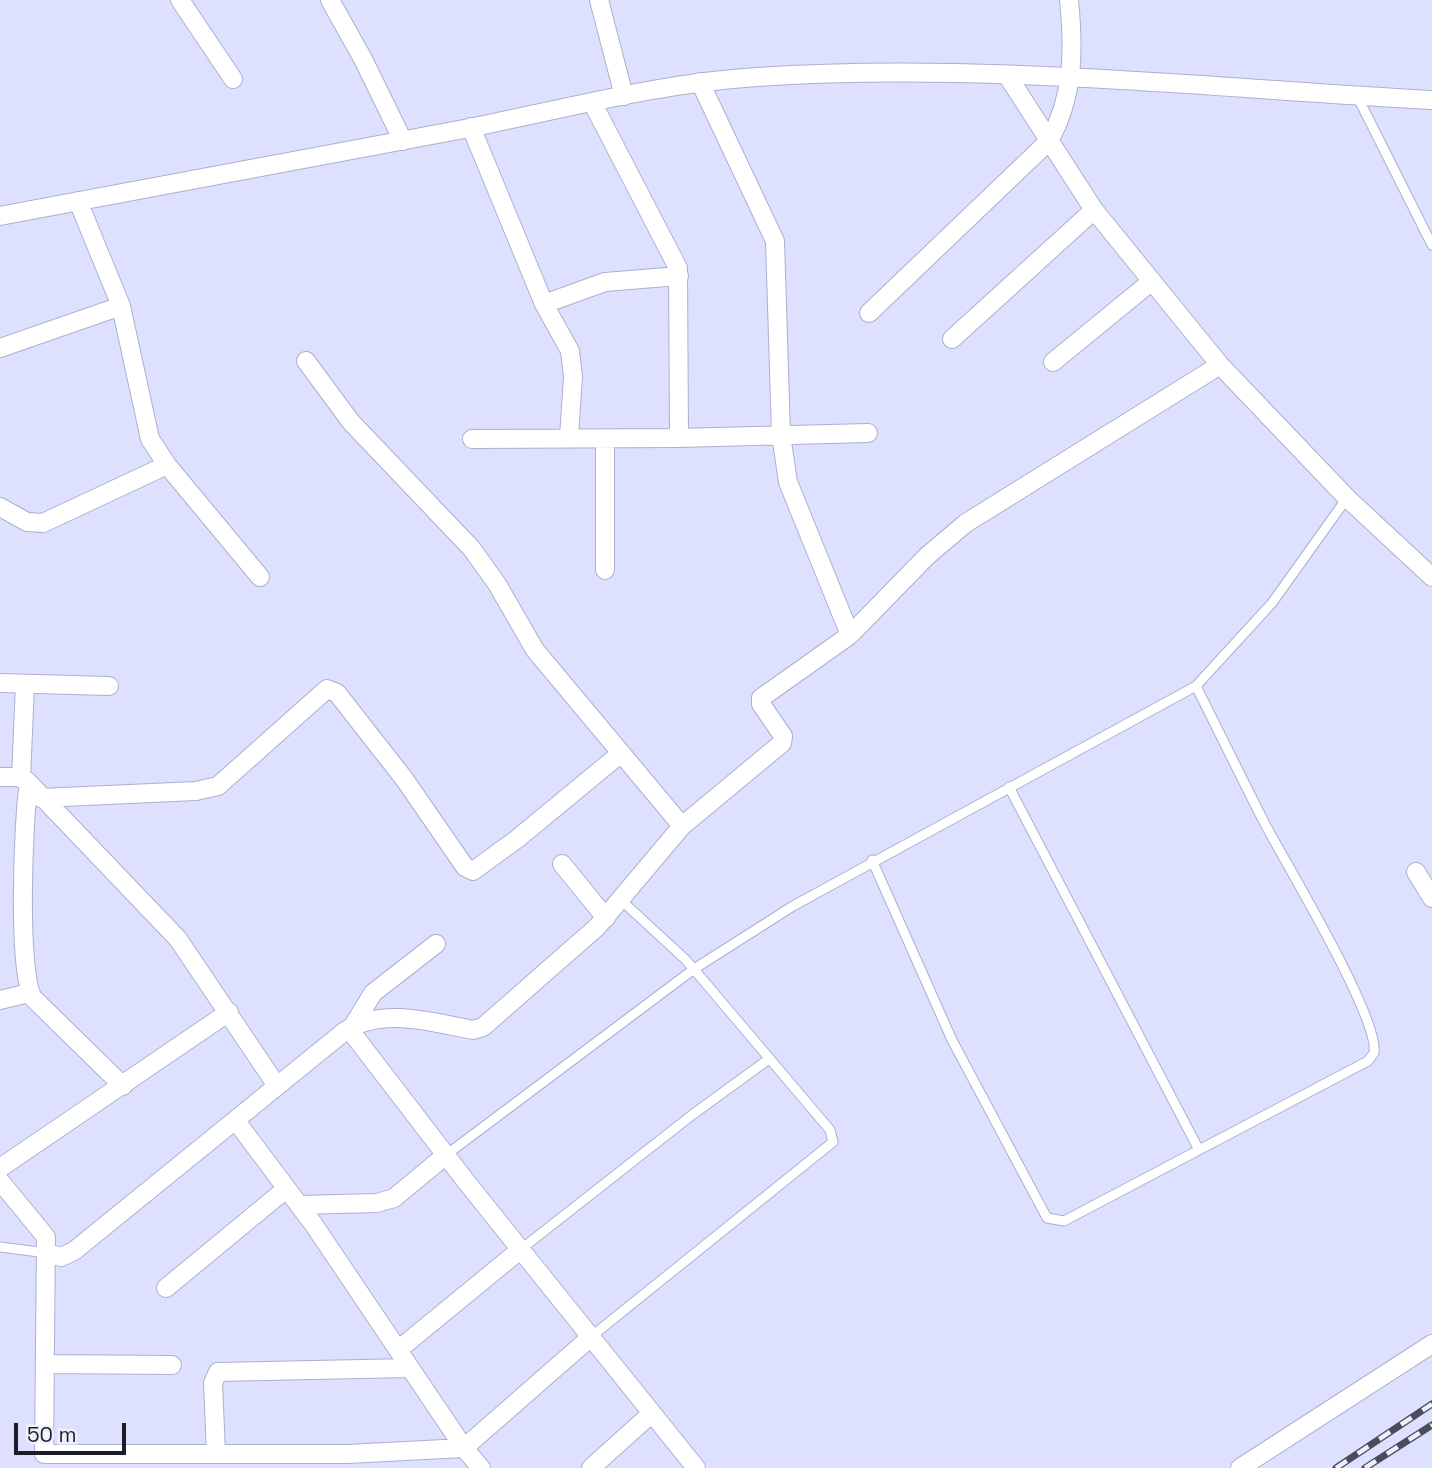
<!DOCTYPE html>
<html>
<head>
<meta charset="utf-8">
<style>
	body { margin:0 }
	#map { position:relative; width:1432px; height:1468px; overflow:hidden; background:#dde1ff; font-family:"Space Grotesk",sans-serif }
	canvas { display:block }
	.scale { position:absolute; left:14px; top:1423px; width:112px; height:32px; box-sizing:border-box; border:4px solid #1c1d28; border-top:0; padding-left:9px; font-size:21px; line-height:24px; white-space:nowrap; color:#1c1d28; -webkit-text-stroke:5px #eef0fc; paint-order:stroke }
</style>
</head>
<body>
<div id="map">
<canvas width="1432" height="1468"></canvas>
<div class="scale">50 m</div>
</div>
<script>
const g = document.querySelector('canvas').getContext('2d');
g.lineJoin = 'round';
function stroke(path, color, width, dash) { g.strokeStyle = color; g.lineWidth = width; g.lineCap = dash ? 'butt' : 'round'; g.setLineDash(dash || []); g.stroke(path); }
const service = new Path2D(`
	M1357 96 1432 245
	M1009 787 1199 1150
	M872 860 952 1040 1047 1218 1064 1221 1368 1061 1374 1053C1380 1019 1286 864 1265 824 1242 779 1219 732 1196 686
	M446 1155 694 969 793 906 1196 686 1272 603 1347 498
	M0 1247 47 1253
	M520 1250 692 1115 769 1059
	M592 1336 833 1142 830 1130 686 960 622 901`);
const minor = new Path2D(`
	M180 0 233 79
	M330 0 363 59 403 141
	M599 0 624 96
	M1007 75 1094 210 1220 365 1347 498 1432 577
	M700 82 775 241 781 435 788 482 850 635
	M592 102 678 268 679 438
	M471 127 544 304 570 351 573 377 569 437
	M78 201 121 306 150 439 167 465 260 577
	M0 216C155 186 310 159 464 129 561 110 658 83 757 77 981 62 1209 88 1432 100
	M544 304 605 282 679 276
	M869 313 1049 141C1074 96 1074 50 1069 0
	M952 339 1094 210
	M0 348 121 306
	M306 361 351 422 472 549 497 584 535 650 682 826
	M1053 362 1152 281
	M472 439 679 438 868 433
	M605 439V570
	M0 507 27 522 43 523 167 465
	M0 683 109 686
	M0 777H18L27 781 178 939 277 1086
	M21 778 25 684
	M29 784C23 815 17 980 34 999L123 1086
	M41 798 196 791 218 786 327 689 337 693 405 780 465 867 473 871 517 839 620 754
	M562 864 606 918
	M1416 872 1432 898
	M0 1000 29 993
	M353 1026 373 993 436 944
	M349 1029 468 1184 696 1468
	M236 1121 314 1225 464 1448 481 1468
	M0 1168 229 1012
	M0 1181 46 1237 44 1454H347L464 1448 592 1336
	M299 1205 377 1203 394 1198 446 1155
	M47 1253 61 1257 74 1251 345 1031C382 1007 431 1022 473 1030L483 1027 597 927 682 826 782 743 783 736 761 704V698L850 635 927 556 966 523 1220 365
	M166 1288 286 1189
	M398 1350 520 1250
	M45 1364 172 1365
	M216 1453 213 1383 218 1372 410 1368
	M591 1468 651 1414
	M1240 1468 1432 1344`);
const rail = new Path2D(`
	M1336 1468 1432 1404
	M1365 1468 1432 1425`);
stroke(service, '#acb0cd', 11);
stroke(minor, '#acb0cd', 20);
stroke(service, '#fff', 9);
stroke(minor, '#fff', 18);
stroke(rail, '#4b4d5d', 7);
stroke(rail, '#eef0fc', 4.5, [13]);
</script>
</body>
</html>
